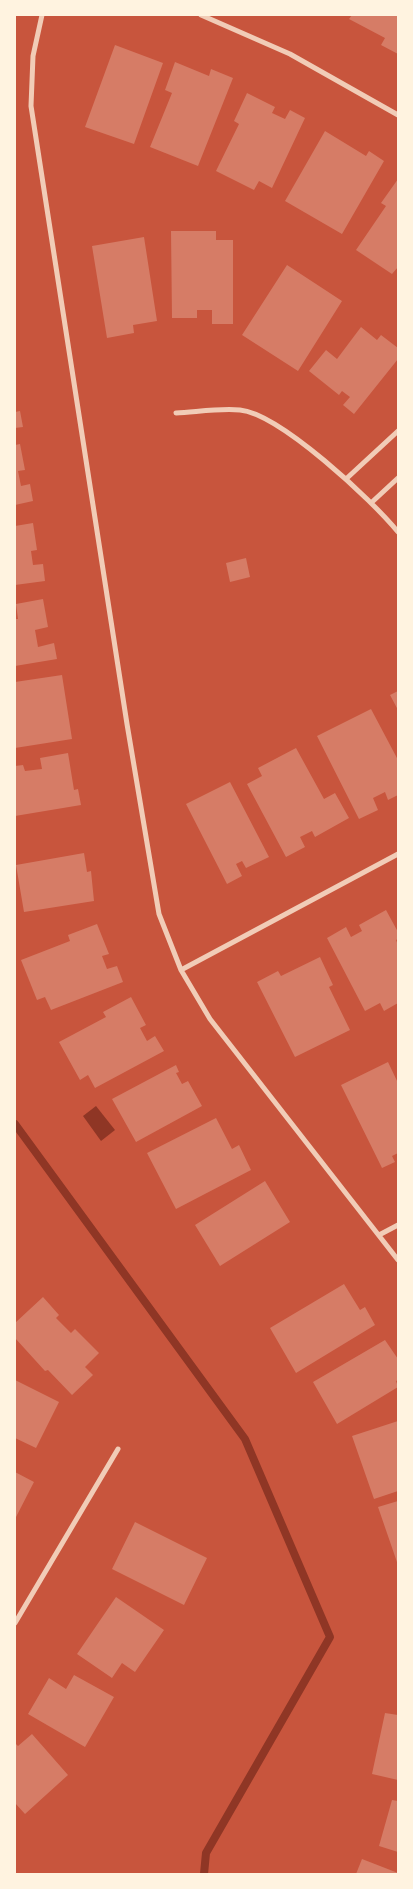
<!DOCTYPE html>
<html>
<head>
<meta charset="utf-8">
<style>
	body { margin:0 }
	#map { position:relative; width:413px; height:1889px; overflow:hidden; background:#c8553d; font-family:"Nunito Sans",sans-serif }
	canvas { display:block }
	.frame { position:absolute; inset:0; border:16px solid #fff3e0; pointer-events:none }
</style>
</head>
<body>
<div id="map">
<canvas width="413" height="1889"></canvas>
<div class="frame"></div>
</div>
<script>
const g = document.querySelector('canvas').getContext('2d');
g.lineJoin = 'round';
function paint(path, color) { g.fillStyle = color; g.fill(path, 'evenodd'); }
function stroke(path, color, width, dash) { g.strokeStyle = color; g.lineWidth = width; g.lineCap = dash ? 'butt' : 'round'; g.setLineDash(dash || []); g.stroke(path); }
const water = new Path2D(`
	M96 1106 115 1130 101 1141 83 1116Z`);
const stream = new Path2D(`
	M15 1124 245 1439 330 1637 206 1853 204 1874`);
const building = new Path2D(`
	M352 15H398V54L381 45 385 38 349 19Z
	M115 45 163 63 134 144 85 127Z
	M175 62 209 76 211 69 233 78 198 166 150 147 172 93 165 90Z
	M247 93 275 107 272 113 285 119 290 110 305 118 272 188 259 181 254 190 216 171 239 124 234 121Z
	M325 131 366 156 369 151 384 161 342 234 285 201Z
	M398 179V267L392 274 356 250 386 206 381 203Z
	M171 231H216V240H233V324H212V310H197V318H172Z
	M144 237 157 321 133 325 134 333 107 338 92 246Z
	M287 265 342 301 298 371 242 335Z
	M361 327 377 340 381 335 398 348V359L354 414 343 405 350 397 342 391 339 395 309 371 326 350 337 359Z
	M20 411 23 427 15 428V412Z
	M20 444 25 470 18 471 21 486 30 484 33 501 15 505V445Z
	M33 523 37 550 31 551 33 565 43 564 45 581 15 585V526Z
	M246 558 250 577 230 582 226 563Z
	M43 599 48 627 35 630 38 647 54 643 57 659 15 666V619H18L16 604Z
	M62 675 72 739 15 748V682Z
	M398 691V710L390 695Z
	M371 709 398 760V795L388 800 385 792 373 798 378 810 359 819 317 736Z
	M296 748 324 799 335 793 349 818 315 837 312 831 300 837 305 847 286 857 247 784 262 776 258 768Z
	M68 753 74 790 78 789 81 805 15 816V766L23 765 25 771 42 769 40 758Z
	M230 782 269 857 246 868 242 861 236 864 242 876 227 884 186 804Z
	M84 853 87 872 91 871 94 901 24 912 16 865Z
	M386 910 398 932V939L396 940 398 945V1003L384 1011 380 1003 365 1011 327 938 346 927 351 937 362 931 359 925Z
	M97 924 109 954 102 956 107 969 117 966 123 982 51 1010 45 997 37 1000 21 960 70 941 68 935Z
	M320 957 333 985 329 987 350 1030 295 1057 257 982 278 971 281 976Z
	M131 997 146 1025 140 1028 147 1041 155 1036 164 1051 95 1088 88 1075 80 1080 59 1042 106 1017 103 1012Z
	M388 1062 398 1083V1153L392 1156 395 1162 382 1168 341 1085Z
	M176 1065 179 1072 176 1073 182 1084 188 1081 202 1106 136 1142 112 1099Z
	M216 1118 232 1149 239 1145 251 1170 176 1209 147 1153Z
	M265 1181 290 1222 220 1266 195 1225Z
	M344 1284 360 1310 365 1307 375 1325 296 1373 270 1328Z
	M43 1297 59 1315 56 1318 71 1333 75 1329 99 1353 85 1367 93 1375 72 1395 48 1370 45 1371 15 1338V1323Z
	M385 1340 398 1359V1380L396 1381 398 1387 337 1424 313 1382Z
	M15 1380 59 1402 36 1448 15 1438Z
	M398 1421V1491L374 1499 352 1436Z
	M15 1472 34 1482 15 1519Z
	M398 1501V1565L378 1507Z
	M135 1522 207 1558 184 1605 112 1569Z
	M116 1597 164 1630 135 1672 122 1663 112 1678 77 1654Z
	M74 1675 114 1697 85 1747 28 1714 49 1678 66 1689Z
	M385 1713 398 1715V1780L372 1774Z
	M32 1734 68 1775 25 1814 15 1803V1743L18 1746Z
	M392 1800 398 1801V1852L379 1846Z
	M362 1859 398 1873V1874H356Z`);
const minor = new Path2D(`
	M42 15 33 56 31 106 127 724 159 914 181 970 210 1019 398 1260
	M201 15 290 54 398 115
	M176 413C196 412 220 408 240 410 280 414 372 500 398 532
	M346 479 398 431
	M371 503 398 478
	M181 970 398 854
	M379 1235 398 1225
	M15 1623 118 1449`);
paint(water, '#8f3625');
stroke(stream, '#8f3625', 8);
paint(building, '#d67c66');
stroke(minor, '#f1ccb7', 5);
</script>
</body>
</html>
